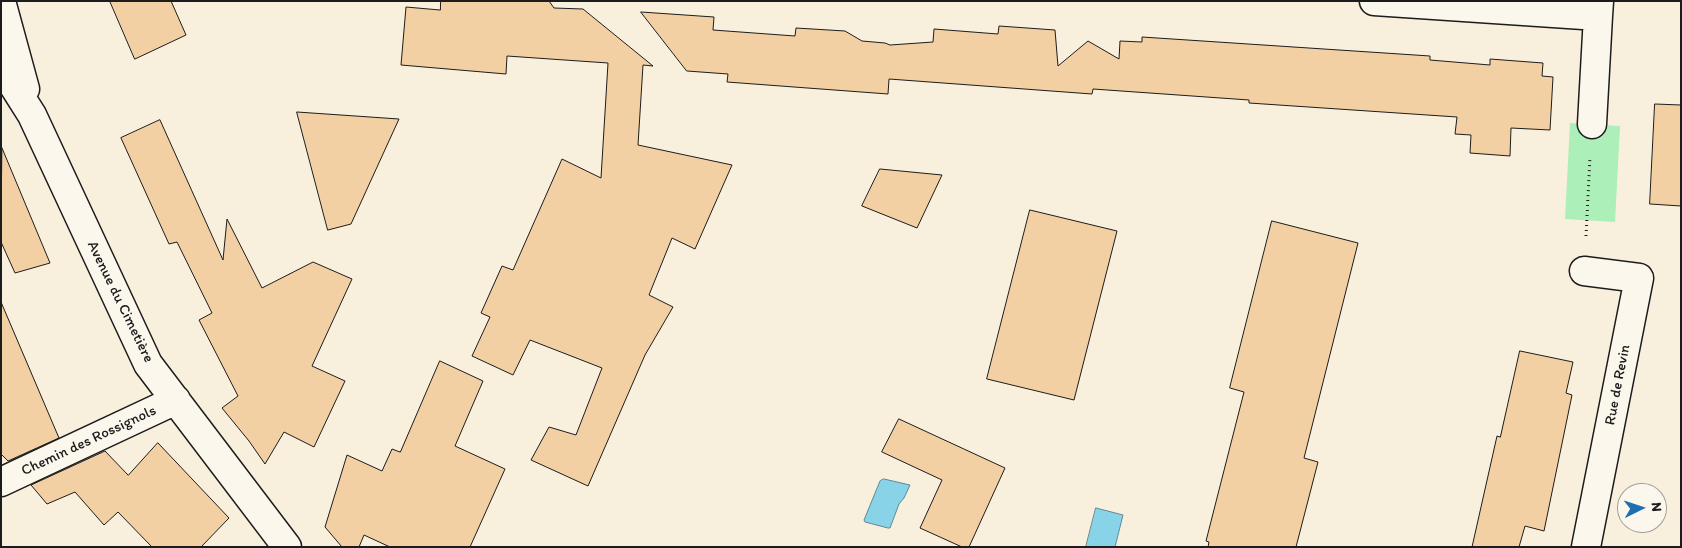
<!DOCTYPE html>
<html>
<head>
<meta charset="utf-8">
<style>
	body { margin:0 }
	#map { position:relative; width:1682px; height:548px; overflow:hidden; background:#f9efdd; font-family:Itim,sans-serif }
	canvas { display:block }
	.frame { position:absolute; inset:0; border:2px solid #1c1c1c; pointer-events:none }
	.north { position:absolute; left:1617px; top:483px; width:50px; height:50px; box-sizing:border-box; background:#fbf7ec; border:1px solid #a29f99; border-radius:50%; rotate:86deg; font-size:14px; font-weight:700; line-height:20px; text-align:center; color:#1c1c1c }
	.north::after { content:''; display:block; margin:auto; width:18px; height:22px; background:#1f6fb2; clip-path:polygon(50% 0,100% 100%,50% 72%,0 100%) }
</style>
</head>
<body>
<div id="map">
<canvas width="1682" height="548"></canvas>
<div class="frame"></div>
<div class="north">N</div>
</div>
<script>
const g = document.querySelector('canvas').getContext('2d');
g.lineJoin = 'round';
function paint(path, color) { g.fillStyle = color; g.fill(path, 'evenodd'); }
function stroke(path, color, width, dash) { g.strokeStyle = color; g.lineWidth = width; g.lineCap = dash ? 'butt' : 'round'; g.setLineDash(dash || []); g.stroke(path); }
function write(font, color, halo, rows, align = 'center') {
  g.font = font + ' Itim,sans-serif'; g.lineWidth = 4.5; g.setLineDash([]); g.textBaseline = 'middle'; g.strokeStyle = halo; g.fillStyle = color; for (const [text, x, y, turn = 0] of rows) {
    g.save(); g.translate(x, y); g.rotate((+turn || 0) * Math.PI / 180); g.textAlign = isNaN(turn) ? turn : align; if (halo) g.strokeText(text, 0, 0); g.fillText(text, 0, 0); g.restore();
  }
}
const green = new Path2D(`
	M1570 123 1620 126 1615 222 1565 219Z`);
const water = new Path2D(`
	M884 479 910 485 904 498 899 504 890 528H888L865 522 864 520 880 481Z
	M1096 508 1123 515 1115 547H1086Z`);
const building = new Path2D(`
	M110 1H171L186 35 135 59Z
	M441 1H549L554 8 583 9 653 66 643 65 638 145 732 165 695 249 672 238 649 295 673 307 645 355 588 486 531 460 549 427 576 435 602 368 530 340 513 375 472 356 490 317 481 313 502 266 513 270 562 159 601 178 608 63 507 56 506 74 401 65 406 7 440 10Z
	M641 12 714 17 713 30 795 36 796 28 845 31 862 41 885 43 890 45 933 42 934 29 998 34 999 26 1055 30 1058 66 1088 41 1119 59 1120 41 1142 42V37L1430 56V60L1490 65V59L1543 63 1542 76 1553 77 1550 130 1511 128 1510 156 1470 153 1471 135 1455 134 1457 117 1249 103V100L1093 89 1092 94 889 79 888 94 727 82 728 74 687 71Z
	M1655 104 1681 105V206L1650 204Z
	M297 112 399 119 351 224 328 230Z
	M160 120 223 260 227 219 262 288 313 262 352 279 312 366 345 381 314 447 284 432 265 464 249 441 222 408 238 396 199 320 212 313 177 242 169 244 121 138Z
	M2 148 50 263 15 273 1 242Z
	M880 169 942 175 917 228 862 206Z
	M1030 210 1117 231 1074 400 987 379Z
	M1272 221 1358 243 1304 458 1318 462 1296 547H1208L1209 542 1206 541 1244 392 1230 388Z
	M1 302 59 438 8 461 1 454Z
	M1520 351 1573 362 1566 393 1572 395 1544 531 1525 526 1519 547H1472L1497 436 1500 437Z
	M440 361 483 381 455 446 505 469 470 547H390L364 535 359 547H342L325 527 347 455 382 471 392 449 400 452Z
	M899 419 1005 468 969 547H962L920 528 942 480 882 452Z
	M158 443 229 518 201 547H152L118 512 104 525 75 492 47 504 31 485 105 451 128 475Z`);
const path = new Path2D(`
	M1586 236 1590 157`);
const minor = new Path2D(`
	M1 1 25 89
	M1374 1 1598 16 1599 1
	M1 66 32 115 148 364 287 547
	M1592 124 1598 16
	M1584 271 1639 278 1586 547
	M1 482 176 400`);
const streetNames = [
	["Avenue du Cimetière",120,302,64],
	["Rue de Revin",1618,385,-79],
	["Chemin des Rossignols",89,441,-25]
];
paint(green, '#acefb8');
paint(water, '#89d3e9');
stroke(water, '#5d8a97', 1);
paint(building, '#f2d0a3');
stroke(building, '#1c1c1c', 1);
stroke(minor, '#1c1c1c', 31);
stroke(path, '#1c1c1c', 3, [1, 4]);
stroke(minor, '#fbf7ec', 28);
write('15px', '#1c1c1c', '#fbf7ec', streetNames);
</script>
</body>
</html>
